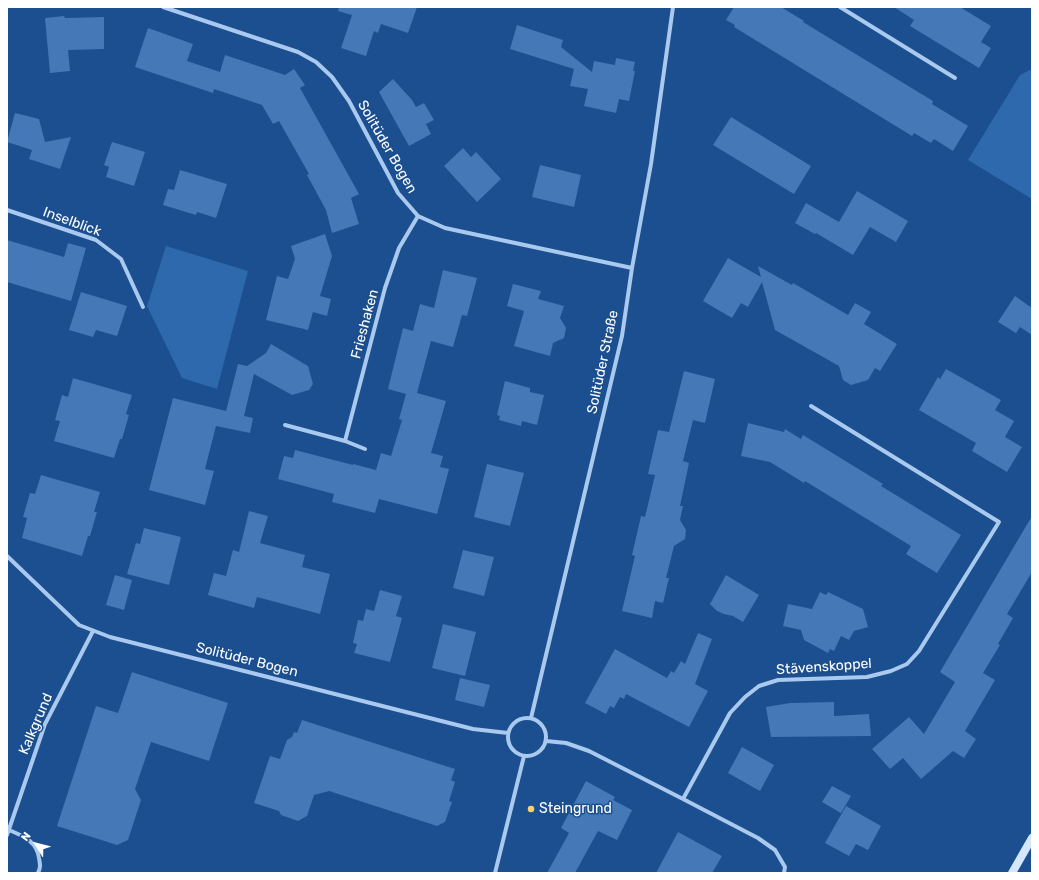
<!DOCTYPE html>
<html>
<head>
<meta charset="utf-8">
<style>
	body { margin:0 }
	#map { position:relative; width:1039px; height:880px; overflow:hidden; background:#1b4f8f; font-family:Rubik,sans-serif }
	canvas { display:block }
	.frame { position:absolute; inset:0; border:8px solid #fff; pointer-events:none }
	.north { position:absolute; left:16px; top:824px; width:40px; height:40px; -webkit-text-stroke:3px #1b4f8f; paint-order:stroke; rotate:306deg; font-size:11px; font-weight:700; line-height:16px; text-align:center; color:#fff }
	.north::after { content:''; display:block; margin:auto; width:14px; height:18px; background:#fff; clip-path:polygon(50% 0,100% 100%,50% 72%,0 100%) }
</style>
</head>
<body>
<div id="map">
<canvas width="1039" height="880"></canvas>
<div class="frame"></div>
<div class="north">N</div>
</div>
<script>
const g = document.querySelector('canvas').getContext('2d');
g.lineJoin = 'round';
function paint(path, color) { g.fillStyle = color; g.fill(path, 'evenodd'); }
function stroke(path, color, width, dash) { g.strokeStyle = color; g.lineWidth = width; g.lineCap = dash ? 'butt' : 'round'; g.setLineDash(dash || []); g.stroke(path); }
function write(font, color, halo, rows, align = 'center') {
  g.font = font + ' Rubik,sans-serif'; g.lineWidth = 3; g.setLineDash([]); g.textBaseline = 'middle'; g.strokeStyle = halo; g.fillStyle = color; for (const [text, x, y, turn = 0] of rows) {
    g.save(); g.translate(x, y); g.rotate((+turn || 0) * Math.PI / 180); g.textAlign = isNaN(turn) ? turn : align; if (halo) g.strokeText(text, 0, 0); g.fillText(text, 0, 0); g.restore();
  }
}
const green = new Path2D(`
	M1032 69V199L968 160 1020 75Z
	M166 246 248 271 217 389 182 378 147 306Z`);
const building = new Path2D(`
	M339 7H417L408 33 381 24 378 33 374 31 366 56 341 48 352 15 338 11Z
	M734 7H781L804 21 803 22 933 101 932 104 968 126 953 151 934 139 931 143 914 133 912 136 734 27 735 25 726 20Z
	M894 7H960L991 26 981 42 991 48 979 68 910 26 914 20Z
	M64 16 65 18 104 17V49L68 50 70 71 50 73 45 18Z
	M517 25 563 40 561 47 592 72 594 61 615 65 616 58 635 62 633 71H635L629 101 619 99 616 113 584 106 588 89 570 86 574 69 510 49Z
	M148 28 193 44 187 61 220 72 225 55 285 75 294 69 305 85 300 88 359 194 351 198 359 224 332 233 326 210 307 175 309 174 279 121 273 124 262 105 214 89 213 93 135 67Z
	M393 79 412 100 416 107 424 103 434 120 426 124 431 134 409 146 379 92Z
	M15 113 39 119 45 142 71 137 60 169 29 159 32 150 7 142Z
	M731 117 811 166 794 194 713 145Z
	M112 142 145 152 134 186 106 177 109 167 104 165Z
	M463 148 471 157 476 152 501 179 477 202 444 166Z
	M540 165 581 175 574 207 532 197Z
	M180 170 227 184 216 218 197 212 196 215 163 205 168 189 174 190Z
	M857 191 908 221 896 242 870 227 853 255 816 233 815 234 795 223 806 203 839 222Z
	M325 234 332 256 320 296 331 299 327 316 313 312 308 330 266 320 277 276 288 279 295 259 291 246Z
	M7 240 64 257 68 243 86 248 71 301 7 282Z
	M728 258 761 277 758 266 792 285 793 283 848 315 855 303 871 312 864 324 897 344 880 371 875 368 868 380 851 385 843 380 839 366 775 330 762 282 748 307 741 303 732 318 703 301Z
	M443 270 477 278 467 316 462 315 453 347 431 341 417 393 446 401 431 453 443 456 440 467 449 469 437 514 379 499 375 513 332 502 334 494 278 479 284 456 293 458 295 450 353 465V464L376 470 381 453 391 456 402 420 399 419 406 394 388 389 403 328 413 331 420 304 434 308Z
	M513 284 541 291 538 299 564 306 560 318 566 328 564 338 553 343 550 356 514 346 524 311 507 306Z
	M81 292 127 306 117 336 96 330 93 337 69 330Z
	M1015 296 1032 308V335L1020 327 1016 333 998 322Z
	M271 344 308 366 313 384 309 390 292 395 254 374 244 416 253 418 250 433 216 426 205 469 214 471 205 505 149 490 173 398 226 411 238 364 247 366 266 353Z
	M946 369 1001 400 995 410 1014 421 1005 437 1022 447 1007 472 972 451 976 443 919 410 938 377 940 379Z
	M684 371 715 379 705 423 693 420 683 461 689 463 680 506H683L680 520 686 530 685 539 674 546 666 578H669L663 603 655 601 652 618 622 611 635 556 632 555 641 516 645 517 655 475 648 474 658 430 669 432Z
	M73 378 132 395 126 414 129 415 122 439H120L114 458 54 441 60 421 55 420 62 395 68 397Z
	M505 381 530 388V392L544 395 537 425 522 421 521 426 499 420 500 416 497 415Z
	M748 423 784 432 785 429 801 439 803 435 883 484 881 486 961 535 937 573 906 554 911 546 805 481 804 483 770 462 741 456Z
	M487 464 524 473 510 526 474 517Z
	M41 475 100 492 94 512H97L90 536H88L82 556 22 538 27 518 23 517 30 493 35 494Z
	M249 511 268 516 260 543 305 555 302 567 330 574 320 614 257 597 254 608 208 595 214 573 226 576 233 550 239 552Z
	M1032 516V572L1007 614 1013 618 998 644 1000 645 983 673 995 680 965 731 976 739 964 758 953 751 921 779 903 758 890 769 872 749 909 717 924 734 955 682 940 672Z
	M144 528 181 537 169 585 127 574 136 543 140 544Z
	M463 550 494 557 484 596 453 588Z
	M115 575 132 580 124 610 106 605Z
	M726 575 759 595 743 622 733 616 724 614 717 611 710 604Z
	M380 590 402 596 396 616 402 618 390 662 354 653 357 644 353 643 358 620 363 621 366 609 374 611Z
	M820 592 826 595 828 592 863 609 868 627 854 631 849 640 841 636 834 651 830 649 828 653 804 640 801 630 783 626 788 604 812 609Z
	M443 624 476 632 465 676 432 668Z
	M698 633 712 639 695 684 708 691 689 727 626 694 624 699 620 697 614 708 610 706 606 714 585 703 615 649 667 678 671 671 674 673 681 661 685 664Z
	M132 672 228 703 209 761 151 742 135 789 141 800 128 840 117 845 57 826 96 706 118 713Z
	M460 678 490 685 484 707 455 700Z
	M834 702V716L869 714 871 736 771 737 766 707 790 703Z
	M302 720 455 769 451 780 455 782 449 801 452 802 445 822 437 826 329 791 314 795 307 816 298 821 281 815 279 811 254 803 270 756 280 759 287 740 292 737 294 732 297 733Z
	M742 747 774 765 760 791 728 773Z
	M586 781 615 797 613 800 632 810 617 840 598 831 575 873H547L569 833 561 828Z
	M832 786 851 796 841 813 822 802Z
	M846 806 881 826 868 850 856 844 849 856 825 843Z
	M678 832 722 856 712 873H656Z`);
const minor = new Path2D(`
	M163 7 298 52 316 62 332 77 349 101 398 193 418 216 445 228 632 268
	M840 7 955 78
	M7 210 96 240 121 259 143 307
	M285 425 345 441 365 449
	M345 441 385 288 399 248 418 216
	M7 556 79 625 110 637 473 729 508 733
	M508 737a19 19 0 1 1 38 0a19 19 0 1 1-38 0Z
	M531 718 622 336 632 268 651 164 673 7
	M546 741 566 743 589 751 683 799 730 713 745 697 759 686 778 680 867 677 891 671 907 664 919 651 999 522 811 406
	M683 799 758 838 775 850 785 867 784 873
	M9 830C23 836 37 841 39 858 40 864 41 867 38 873
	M7 835 45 724 93 631
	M495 873 524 756`);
const secondary = new Path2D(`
	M1012 873 1032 838`);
const markers = [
	[531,809,4,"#ffd166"]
];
const streetNames = [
	["Solitüder Bogen",387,147,60],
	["Inselblick",72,222,20],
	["Frieshaken",365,324,-75],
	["Solitüder Straße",603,362,-78],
	["Solitüder Bogen",247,660,14],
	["Stävenskoppel",824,667,-4],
	["Kalkgrund",36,724,-67]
];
const poiNames = [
	["Steingrund",539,809]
];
paint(green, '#2e69ad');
paint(building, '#4478b7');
stroke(minor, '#a9c9ee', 4);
stroke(secondary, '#d6e6fa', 8);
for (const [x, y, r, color] of markers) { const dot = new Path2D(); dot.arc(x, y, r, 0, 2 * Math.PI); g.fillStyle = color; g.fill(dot); stroke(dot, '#1b4f8f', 1.5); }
write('14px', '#fff', '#1b4f8f', streetNames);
write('14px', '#fff', '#1b4f8f', poiNames, 'left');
</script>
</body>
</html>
